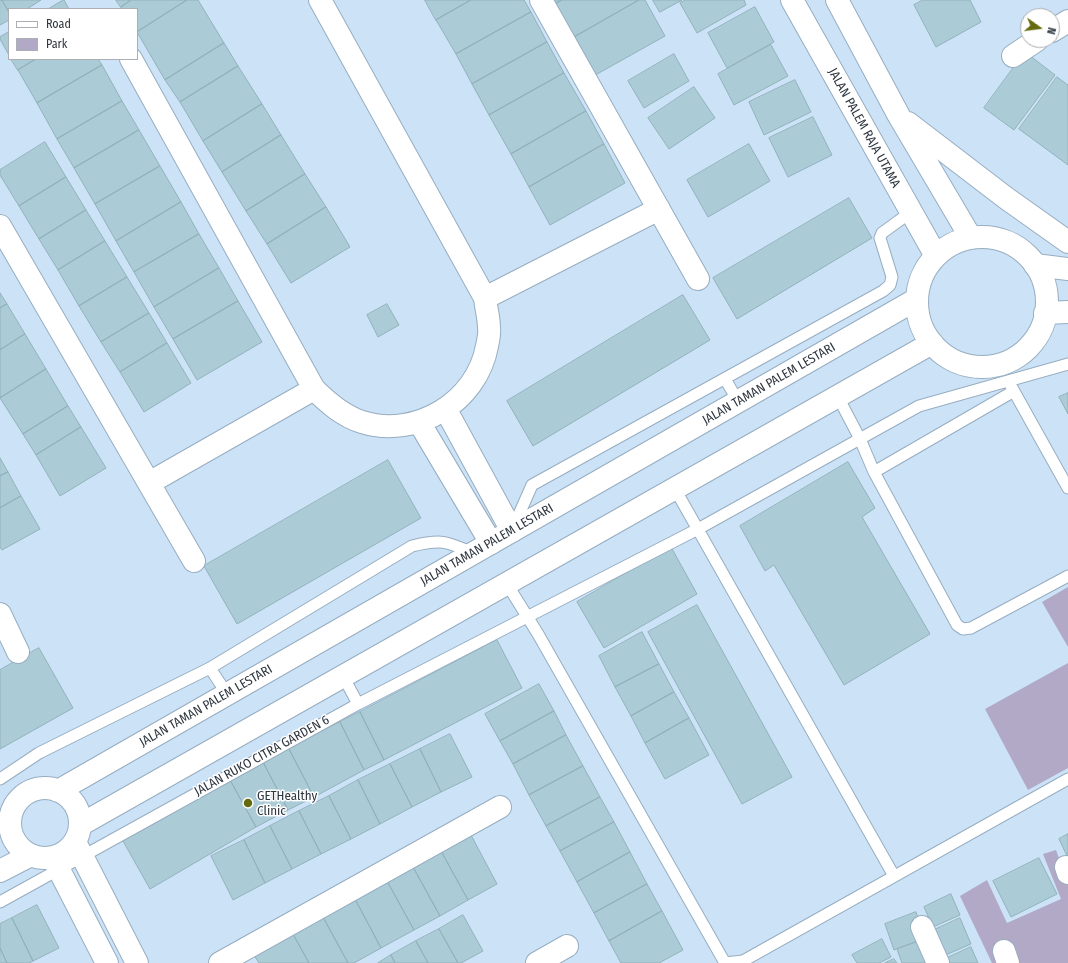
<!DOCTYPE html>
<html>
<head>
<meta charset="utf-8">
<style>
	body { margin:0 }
	#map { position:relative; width:1068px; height:963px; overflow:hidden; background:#cbe2f7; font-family:"Fira Sans Condensed",sans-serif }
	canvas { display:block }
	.legend { position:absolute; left:8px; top:8px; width:130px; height:52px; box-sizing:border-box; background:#fff; border:1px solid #abaeb2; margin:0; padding:5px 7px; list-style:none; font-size:12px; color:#2d353e }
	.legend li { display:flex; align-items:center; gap:8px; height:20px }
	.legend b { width:20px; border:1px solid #abaeb2 }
	.north { position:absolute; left:1020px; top:8px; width:40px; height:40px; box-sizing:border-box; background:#fff; border:1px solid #abaeb2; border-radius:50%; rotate:104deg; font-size:11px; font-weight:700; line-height:16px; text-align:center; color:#2d353e }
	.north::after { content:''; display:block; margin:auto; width:14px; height:18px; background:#656b0d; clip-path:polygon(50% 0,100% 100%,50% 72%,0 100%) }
</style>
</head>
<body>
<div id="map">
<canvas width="1068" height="963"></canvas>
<ul class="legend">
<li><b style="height:5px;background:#fff"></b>Road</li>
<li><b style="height:11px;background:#b1a9c6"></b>Park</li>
</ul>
<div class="north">N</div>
</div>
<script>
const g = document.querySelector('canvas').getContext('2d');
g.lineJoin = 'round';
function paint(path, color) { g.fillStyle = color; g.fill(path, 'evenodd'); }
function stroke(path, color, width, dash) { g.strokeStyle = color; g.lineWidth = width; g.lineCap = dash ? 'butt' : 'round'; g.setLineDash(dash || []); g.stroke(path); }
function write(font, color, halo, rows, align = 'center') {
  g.font = font + ' "Fira Sans Condensed",sans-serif'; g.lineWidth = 3; g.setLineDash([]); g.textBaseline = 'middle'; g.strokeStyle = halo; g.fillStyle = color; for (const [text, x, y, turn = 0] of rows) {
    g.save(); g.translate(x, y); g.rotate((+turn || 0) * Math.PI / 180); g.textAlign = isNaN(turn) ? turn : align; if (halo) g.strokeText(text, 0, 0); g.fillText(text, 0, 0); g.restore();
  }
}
const green = new Path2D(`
	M1068 587V647L1042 602Z
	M1068 663V768L1028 790 985 709Z
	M1056 850 1068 884V963H992L960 896 987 880 1007 923 1061 899 1043 854Z`);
const building = new Path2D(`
	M0 0H2L9 12V20L0 25Z
	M2 0H41L27 9H9V12Z
	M64 0 69 9H48L63 0Z
	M116 0H131L121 7Z
	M131 0H187L137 32V9H122L121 7Z
	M187 0H198L224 43 165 80 137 32Z
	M425 0H471L436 20Z
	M471 0H524L531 12 456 54 436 20Z
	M547 0H562L550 7Z
	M562 0H639L569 40 550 7Z
	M639 0H645L665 36 590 78 569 40Z
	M653 0H682L660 12Z
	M686 0H744L746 5 697 33 680 3Z
	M923 0H970L981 22 936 47 914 5Z
	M755 7 774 42 727 68 708 33Z
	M531 12 547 42 472 84 456 54Z
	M9 32V55L0 39V37Z
	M547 42 564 73 489 115 472 84Z
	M224 43 238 66 180 102 165 80Z
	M771 45 788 76 734 105 718 74Z
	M1025 52 1055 75 1014 130 984 108Z
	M674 54 689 81 644 108 628 81Z
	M11 59H36L18 70Z
	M36 59H98L102 65 37 103 18 70Z
	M102 65 122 101 57 139 37 103Z
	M238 66 262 104 203 141 180 102Z
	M564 73 586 111 511 154 489 115Z
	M1057 77 1068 85V165L1019 129Z
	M795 80 811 112 764 135 749 102Z
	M694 87 715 118 669 149 648 118Z
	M122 101 139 130 74 168 57 139Z
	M262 104 281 135 222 172 203 141Z
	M586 111 604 144 529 187 511 154Z
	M813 117 832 155 788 177 769 138Z
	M139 130 160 166 95 204 74 168Z
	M281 135 305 174 246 211 222 172Z
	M45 142 66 177 19 206 0 175V170Z
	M604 144 625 183 550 225 529 187Z
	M749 144 770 181 708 217 687 180Z
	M160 166 181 202 116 241 95 204Z
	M305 174 326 207 267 244 246 211Z
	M66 177 86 210 39 239 19 206Z
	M849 198 872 238 737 319 713 278Z
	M181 202 199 234 134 272 116 241Z
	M326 207 350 247 291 283 267 244Z
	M86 210 105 241 58 270 39 239Z
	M199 234 219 268 154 307 134 272Z
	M105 241 127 277 79 306 58 270Z
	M219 268 238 301 173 339 154 307Z
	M127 277 149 313 101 342 79 306Z
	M0 293 7 304 0 308Z
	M683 295 710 340 533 446 507 401Z
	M238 301 262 342 197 380 173 339Z
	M7 304 25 334 0 350V308Z
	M387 304 399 325 378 337 367 315Z
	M149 313 167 343 120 372 101 342Z
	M25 334 46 369 0 398V350Z
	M167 343 191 383 144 412 120 372Z
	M46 369 68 406 23 434 0 398Z
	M1068 393V414L1059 397Z
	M68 406 81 427 36 455 23 434Z
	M81 427 106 468 60 496 36 455Z
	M0 458 8 472 0 476Z
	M388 460 421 518 237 624 204 566Z
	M848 462 875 508 862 517 930 634 844 685 774 565 765 571 740 526Z
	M8 472 21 496 0 508V476Z
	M21 496 40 529 2 550 0 547V508Z
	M671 547 697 594 604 648 577 602Z
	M697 605 792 777 742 804 648 632Z
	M642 632 659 664 615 687 599 656Z
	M497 640 522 688 384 760 360 712Z
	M39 648 73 708 0 749V670Z
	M659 664 674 692 631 716 615 687Z
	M539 684 554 711 500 741 485 714Z
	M674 692 689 718 645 743 631 716Z
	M554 711 566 735 513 764 500 741Z
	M360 712 384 760 364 770 340 722Z
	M689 718 709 755 665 779 645 743Z
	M340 722 364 770 314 797 289 749Z
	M450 734 472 777 441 792 420 749Z
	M566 735 583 766 529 795 513 764Z
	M289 749 314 797 288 810 263 762Z
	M420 749 441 792 412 807 390 764Z
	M263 762 288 810 256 827 230 780Z
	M390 764 412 807 380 824 358 780Z
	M583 766 600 797 546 826 529 795Z
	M230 780 256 827 150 889 123 841Z
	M358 780 380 824 351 839 329 796Z
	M329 796 351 839 321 854 299 811Z
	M600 797 614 822 560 851 546 826Z
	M299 811 321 854 292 869 270 826Z
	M614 822 630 852 577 882 560 851Z
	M270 826 292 869 265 883 244 840Z
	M1068 834V858L1059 839Z
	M471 835 497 884 468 900 441 851Z
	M244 840 265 883 233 900 211 856Z
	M441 851 468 900 440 916 413 867Z
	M630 852 647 884 594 913 577 882Z
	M1039 858 1057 894 1011 917 993 881Z
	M413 867 440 916 414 930 387 881Z
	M387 881 414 930 381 948 355 899Z
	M647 884 662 911 609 941 594 913Z
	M951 894 960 915 933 927 924 907Z
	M355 899 381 948 354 963H348L323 917Z
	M37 905 59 948 33 961 12 918Z
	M662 911 683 950 659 963H621L609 941Z
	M916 912 925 938 894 950 885 924Z
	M463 915 483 951 461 963H458L439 929Z
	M323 917 348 963H309L293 934Z
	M12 918 33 961 29 963H7L0 948V924Z
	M960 918 971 944 941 957 930 932Z
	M439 929 458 963H428L416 941Z
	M293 934 309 963H259L254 955Z
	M882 939 891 957 879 963H857L852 955Z
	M924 940 927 963H902L897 949Z
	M416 941 428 963H395L391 955Z
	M971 947 978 963H944L943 960Z
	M0 948 7 963H0Z
	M391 955 395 963H378Z
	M894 959 897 963H885Z`);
const lane = new Path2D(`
	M725 379 738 401
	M1011 386 1068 488
	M838 397 860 439 874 472 957 625 963 629 971 628 1068 576
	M874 472 1014 391
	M675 489 894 876
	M513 528 532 485 883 291 890 285 892 277 880 238 882 233 911 212
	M507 584 538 634 725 963 743 961 1068 779
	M210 668 227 694
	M343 676 358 704
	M0 779 39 753 210 668 412 546C441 539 446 541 473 553
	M0 902 358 704 698 529 919 406 1068 364`);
const street = new Path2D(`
	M541 0 698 279
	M1052 31 1068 21
	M1013 56 1037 40
	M131 59 314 389C328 403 343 416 362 422 416 439 477 402 487 346 488 341 490 334 489 328 489 318 486 308 485 298L320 0
	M0 226 194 561
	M1035 265 1068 269
	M485 298 659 209
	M1045 313 1068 312
	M446 410 512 531
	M419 422 491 543
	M149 483 314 389
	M0 614 18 652
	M75 842 137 963
	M53 858 107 963
	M1066 867 1068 873
	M922 927 938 963
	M1004 951 1008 963
	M220 963 500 807
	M537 963 567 946`);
const secondary = new Path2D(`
	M792 0 936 256
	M837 0 899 116 971 238
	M908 123 1006 198 1068 242
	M917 302a65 65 0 1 1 130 0a65 65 0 1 1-130 0Z
	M10 823a35 35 0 1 1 70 0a35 35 0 1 1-70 0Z
	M58 791 917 299
	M80 825 932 343
	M0 871 29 856`);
const markers = [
	[248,803,5,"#656b0d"]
];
const streetNames = [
	["JALAN PALEM RAJA UTAMA",864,128,61],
	["JALAN TAMAN PALEM LESTARI",769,384,-30],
	["JALAN TAMAN PALEM LESTARI",487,545,-30],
	["JALAN TAMAN PALEM LESTARI",206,706,-30],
	["JALAN RUKO CITRA GARDEN 6",262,756,-29]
];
const poiNames = [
	["GETHealthy",257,796],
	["Clinic",257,811]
];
paint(green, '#b1a9c6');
paint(building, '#abccd6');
stroke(building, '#91b1bb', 1);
stroke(lane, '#97adc1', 13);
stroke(street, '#97adc1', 24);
stroke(secondary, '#97adc1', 24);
stroke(lane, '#fff', 11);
stroke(street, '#fff', 22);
stroke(secondary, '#fff', 22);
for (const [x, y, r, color] of markers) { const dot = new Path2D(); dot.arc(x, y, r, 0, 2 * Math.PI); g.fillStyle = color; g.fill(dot); stroke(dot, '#fff', 1.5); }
write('13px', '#2d353e', '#fff', streetNames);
write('13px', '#2d353e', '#fff', poiNames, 'left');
</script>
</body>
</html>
